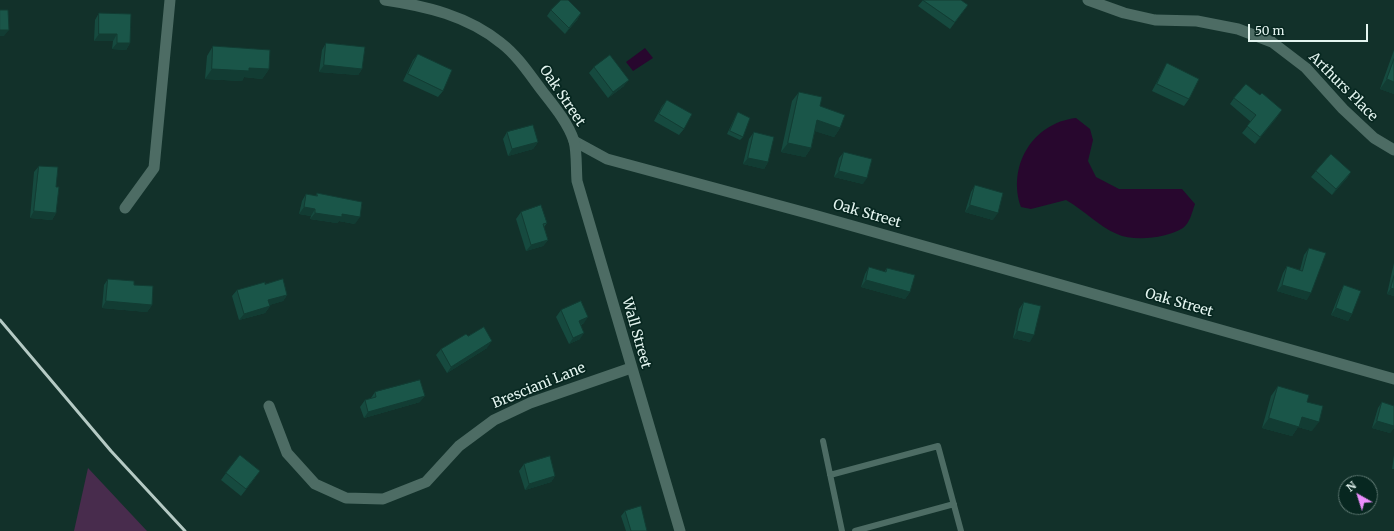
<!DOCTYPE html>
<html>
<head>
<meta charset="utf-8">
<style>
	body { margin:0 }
	#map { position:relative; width:1394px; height:531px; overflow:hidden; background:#12312a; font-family:Merriweather,serif }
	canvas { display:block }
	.north { position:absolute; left:1338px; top:475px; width:40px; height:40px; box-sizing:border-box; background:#072720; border:1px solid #5f7973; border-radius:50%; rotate:321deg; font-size:11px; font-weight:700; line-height:16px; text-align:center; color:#e4f5f0 }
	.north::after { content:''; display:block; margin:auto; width:14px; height:18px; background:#eb8dfc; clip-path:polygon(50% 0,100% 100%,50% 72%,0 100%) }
	.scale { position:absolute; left:1248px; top:24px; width:120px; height:18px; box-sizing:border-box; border:2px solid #e4f5f0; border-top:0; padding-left:5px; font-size:12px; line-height:14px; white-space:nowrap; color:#e4f5f0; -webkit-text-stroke:3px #072720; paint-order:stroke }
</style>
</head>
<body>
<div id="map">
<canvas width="1394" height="531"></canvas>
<div class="north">N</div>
<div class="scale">50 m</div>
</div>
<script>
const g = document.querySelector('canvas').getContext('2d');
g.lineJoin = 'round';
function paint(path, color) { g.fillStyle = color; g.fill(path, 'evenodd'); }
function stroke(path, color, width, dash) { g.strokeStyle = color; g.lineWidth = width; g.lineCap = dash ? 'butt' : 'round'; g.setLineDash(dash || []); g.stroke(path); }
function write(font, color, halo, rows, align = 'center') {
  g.font = font + ' Merriweather,serif'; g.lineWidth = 3.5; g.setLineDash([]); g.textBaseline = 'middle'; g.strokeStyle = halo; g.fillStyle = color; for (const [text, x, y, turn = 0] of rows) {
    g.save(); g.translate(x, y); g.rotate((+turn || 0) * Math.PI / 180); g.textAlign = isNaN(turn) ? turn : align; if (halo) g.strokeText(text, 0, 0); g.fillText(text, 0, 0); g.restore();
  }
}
const green = new Path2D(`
	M88 468 147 531H74Z`);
const water = new Path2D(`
	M645 48 653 58 633 71 626 62Z
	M1076 118 1090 129 1093 140 1088 161 1096 177 1119 189H1182L1195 204C1192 212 1190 223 1183 228 1167 238 1134 242 1117 234 1098 226 1084 210 1066 200L1031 209 1021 207C1007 167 1032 123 1076 118Z`);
const service = new Path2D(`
	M823 441 842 531
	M830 475 938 446 961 531
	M855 531 954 504`);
const minor = new Path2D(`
	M1088 0 1124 13 1155 20 1197 21 1238 29 1272 42 1306 68 1343 109 1374 138 1394 150
	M125 208 154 168 170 0
	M269 406 287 453 315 484 346 498 383 499 426 482 459 446 494 420 530 403 631 368`);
const tertiary = new Path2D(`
	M574 141 607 159 814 215 1394 379`);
const secondary = new Path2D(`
	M385 0C426 6 468 16 501 43 518 56 530 75 543 92 554 106 568 123 574 141 577 152 576 168 577 181L680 531`);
const rail = new Path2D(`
	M0 320 111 451 185 531`);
const wall = new Path2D(`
	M923 0H961L968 5 950 29 918 6Z
	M551 10 581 13 577 20 565 34 547 16Z
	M99 13 130 43 126 50 112 49 113 41H94L95 20Z
	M326 43 362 69 358 75 319 72 322 50Z
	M213 46 269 69 262 79 244 77 242 81 205 79 207 56Z
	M1394 50V94L1380 89Z
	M418 54 443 91 438 97 403 81 413 60Z
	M1167 63 1189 99 1184 106 1152 91 1163 70Z
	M594 67 624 86 608 98 589 73Z
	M799 92 820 106 840 128 834 137 815 131 811 148 805 157 781 152 792 101Z
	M1260 95 1278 116 1255 144 1242 133 1251 122 1230 104 1234 98Z
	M667 100 684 129 679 135 654 121 662 106Z
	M738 112 743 137 740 140 727 134 736 115Z
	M507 132 538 142 533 149 508 156 503 139Z
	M754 132 768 162 764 169 743 164 749 139Z
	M844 152 863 184 834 177 839 158Z
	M39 166 56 187V213L52 220 30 218 34 172Z
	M1316 171 1351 172 1347 178 1332 195 1311 177Z
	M975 185 993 220 965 212 971 192Z
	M317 193 355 224 339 221 337 223 310 219 311 216 299 214 302 201 306 194 316 196Z
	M521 212 547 223 544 227 548 240 543 246 526 251 516 219Z
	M1309 248 1307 300 1277 291 1283 273 1287 266 1300 270 1304 255Z
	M1394 263V296L1387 294Z
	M869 267 884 272 887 268 910 292 905 299 861 287 865 274Z
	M108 279 152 305 147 312 102 308 104 285Z
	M1344 285 1352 314 1348 321 1331 315 1340 292Z
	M237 290 287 295 283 301 269 305 270 306 265 313 239 320 232 296Z
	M1024 302 1030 342 1013 338 1019 309Z
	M561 310 584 323 581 325 580 339 569 344 556 317Z
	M468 336 487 348 447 373 436 355 441 349Z
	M1278 386 1307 402 1312 431 1298 427 1292 436 1262 428 1271 396Z
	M375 392 420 402 364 418 360 407 365 400 371 398Z
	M1382 402 1394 406V428L1390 433 1372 428 1378 408Z
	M1394 455V469H1392Z
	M524 464 555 476 551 482 525 490 519 471Z
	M226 473 255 478 241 496 221 480Z
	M625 511 647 531H626L621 516Z`);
const shadedWall = new Path2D(`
	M581 13 577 20 565 34 569 28Z
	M0 30H9L4 36H0Z
	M99 34H117L113 41H94Z
	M117 43H130L126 50 112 49Z
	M324 65 362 69 358 75 319 72Z
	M249 68 269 69 262 79 244 77 242 81 205 79 212 69Z
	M1387 79 1394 82V94L1380 89Z
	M629 80 624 86 608 98 613 92Z
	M1282 110 1278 116 1255 144 1260 137Z
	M817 120 840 128 834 137 811 130Z
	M538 142 533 149 508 156 512 149Z
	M788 143 811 148 805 157 781 152Z
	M748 158 768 162 764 169 743 164Z
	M839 171 867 178 863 184 834 177Z
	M1351 172 1347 178 1332 195 1336 189Z
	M970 205 998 213 993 220 965 212Z
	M304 207 315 209 311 216 299 214Z
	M34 211 56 213 52 220 30 218Z
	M315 213 342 214 360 217 355 224 339 221 337 223 310 219Z
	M548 240 543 246 526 251 531 245Z
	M866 280 910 292 905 299 861 287Z
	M1282 285 1311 293 1307 300 1277 291Z
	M1391 288 1394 289V296L1387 294Z
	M287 295 283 301 263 307 268 300Z
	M106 301 152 305 147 312 102 308Z
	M270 306 265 313 239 320 244 314Z
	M1336 308 1352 314 1348 321 1331 315Z
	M588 317 584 323 574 327 579 321Z
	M1017 331 1034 335 1030 342 1013 338Z
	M584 333 580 339 569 344 573 338Z
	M492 341 487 348 447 373 451 367Z
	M425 396 420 402 364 418 368 412Z
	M1302 417 1319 422 1312 431 1298 427 1292 436 1262 428 1269 418Z
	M1377 421 1394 424V428L1390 433 1372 428Z
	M555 476 551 482 525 490 529 484Z`);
const building = new Path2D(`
	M561 0H568L581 13 569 28 551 10Z
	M923 0H961L968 5 955 22Z
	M0 10H8L9 30H0Z
	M99 13 131 14 130 43H117V34H99Z
	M326 43 365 47 362 69 324 65Z
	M213 46 270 50 269 69 249 68V71L212 69Z
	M418 54 452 70 443 91 408 74Z
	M610 55 629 80 613 92 594 67Z
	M1394 59V82L1387 79Z
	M1167 63 1199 79 1189 99 1157 84Z
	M1246 84 1260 95 1262 93 1282 110 1260 137 1247 126 1256 115 1234 98Z
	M799 92 822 97 820 106 845 115 840 128 817 120 811 148 788 143Z
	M667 100 692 114 684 129 659 114Z
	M738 112 750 118 743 137 730 131Z
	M533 125 538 142 512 149 507 132Z
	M754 132 774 137 768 162 748 158Z
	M844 152 872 159 867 178 839 171Z
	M1331 154 1351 172 1336 189 1316 171Z
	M39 166 58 167 56 187H59L56 213 34 211Z
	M975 185 1003 193 998 213 970 205Z
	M317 193 362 202 360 217 342 214V217L315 213V209L304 207 306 194 317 196Z
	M541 205 547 223 543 224 548 240 531 245 521 212Z
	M1309 248 1326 253 1311 293 1282 285 1287 266 1302 271Z
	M869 267 886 272 887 268 915 275 910 292 866 280Z
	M1394 276V289L1391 288Z
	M108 279 134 281V285L153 286 152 305 106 301Z
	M283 279 287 295 268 300 270 306 244 314 237 290 265 282V284Z
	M1344 285 1361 291 1352 314 1336 308Z
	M581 301 588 317 579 321 584 333 573 338 561 310Z
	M1024 302 1041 306 1034 335 1017 331Z
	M484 327 492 341 451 367 441 349 466 334 468 336Z
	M420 380 425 396 368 412 365 400 376 397 375 392Z
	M1278 386 1309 395 1307 402 1323 406 1319 422 1302 417 1299 427 1269 418Z
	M1382 402 1394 406V426L1377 421Z
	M240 455 260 471 246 489 226 473Z
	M550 456 555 476 529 484 524 464Z
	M641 506 647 531H631L625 511Z`);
const streetNames = [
	["Arthurs Place",1343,87,45],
	["Oak Street",562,96,56],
	["Oak Street",867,214,16],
	["Oak Street",1179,303,16],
	["Wall Street",636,333,74],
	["Bresciani Lane",539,386,-22]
];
paint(green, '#482c4d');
paint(water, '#28072e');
stroke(service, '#4d6c64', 6);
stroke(minor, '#4d6c64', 11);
stroke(tertiary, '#4d6c64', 11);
stroke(secondary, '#4d6c64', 11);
stroke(rail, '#b5cac4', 3);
paint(wall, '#164a3f');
paint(shadedWall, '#123c33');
paint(building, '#1a5649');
stroke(building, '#123c33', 1);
write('14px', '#e4f5f0', '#072720', streetNames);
</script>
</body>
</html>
